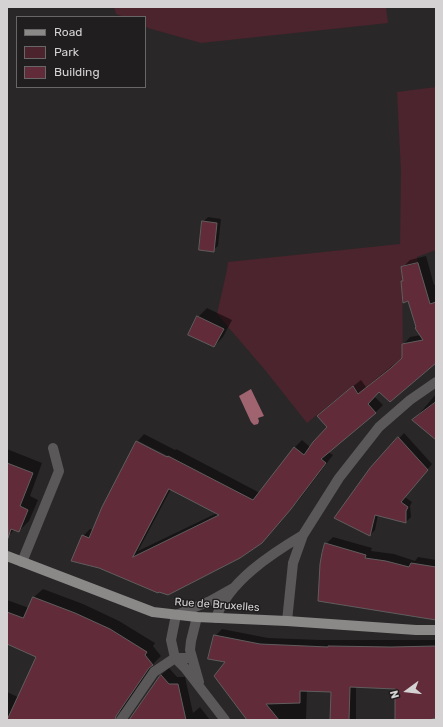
<!DOCTYPE html>
<html>
<head>
<meta charset="utf-8">
<style>
	body { margin:0 }
	#map { position:relative; width:443px; height:727px; overflow:hidden; background:#2a2728; font-family:Rubik,sans-serif }
	canvas { display:block }
	.frame { position:absolute; inset:0; border:8px solid #d4d2d3; pointer-events:none }
	.legend { position:absolute; left:16px; top:16px; width:130px; height:72px; box-sizing:border-box; background:#201e1e; border:1px solid #686666; margin:0; padding:5px 7px; list-style:none; font-size:12px; color:#d4d2d3 }
	.legend li { display:flex; align-items:center; gap:8px; height:20px }
	.legend b { width:20px; border:1px solid #686666 }
	.north { position:absolute; left:387px; top:671px; width:40px; height:40px; -webkit-text-stroke:3px #201e1e; paint-order:stroke; rotate:255deg; font-size:11px; font-weight:700; line-height:16px; text-align:center; color:#d4d2d3 }
	.north::after { content:''; display:block; margin:auto; width:14px; height:18px; background:#d4d2d3; clip-path:polygon(50% 0,100% 100%,50% 72%,0 100%) }
</style>
</head>
<body>
<div id="map">
<canvas width="443" height="727"></canvas>
<div class="frame"></div>
<ul class="legend">
<li><b style="height:5px;background:#8b8888"></b>Road</li>
<li><b style="height:11px;background:#4b242d"></b>Park</li>
<li><b style="height:11px;background:#622b39"></b>Building</li>
</ul>
<div class="north">N</div>
</div>
<script>
const g = document.querySelector('canvas').getContext('2d');
g.lineJoin = 'round';
function paint(path, color) { g.fillStyle = color; g.fill(path, 'evenodd'); }
function stroke(path, color, width, dash) { g.strokeStyle = color; g.lineWidth = width; g.lineCap = dash ? 'butt' : 'round'; g.setLineDash(dash || []); g.stroke(path); }
function write(font, color, halo, rows, align = 'center') {
  g.font = font + ' Rubik,sans-serif'; g.lineWidth = 3; g.setLineDash([]); g.textBaseline = 'middle'; g.strokeStyle = halo; g.fillStyle = color; for (const [text, x, y, turn = 0] of rows) {
    g.save(); g.translate(x, y); g.rotate((+turn || 0) * Math.PI / 180); g.textAlign = isNaN(turn) ? turn : align; if (halo) g.strokeText(text, 0, 0); g.fillText(text, 0, 0); g.restore();
  }
}
const green = new Path2D(`
	M114 7H386L388 23 201 43 148 28 145 26V17H124L116 14Z
	M436 87V250L417 257 418 263 402 268 403 359 360 393 353 386 307 423 265 370 217 314 227 270 228 262 400 244 401 172 397 92Z`);
const water = new Path2D(`
	M251 389 264 416 258 418 259 421 258 424 254 425 251 422 239 396Z`);
const shadow = new Path2D(`
	M208 217 221 219 218 246 213 250 203 222Z
	M426 256 434 285 436 284V362L379 391 374 396 383 405 376 412 328 452 333 455 299 500 269 534 168 594 83 536 90 529 93 530 137 442 144 434 175 450 176 449 260 493 294 448 302 440 310 447 328 427 319 416 326 408 361 380 366 387 403 357V345L410 337 421 335 409 300 404 302 402 268 410 260ZM138 441 172 458 171 460 138 443ZM171 489 217 513 138 551Z
	M207 308 232 320 223 337 214 346 198 317Z
	M436 394V439L414 420Z
	M404 433 432 464 405 497 412 502 410 506 411 517 406 522 378 515 375 530 370 535 371 469Z
	M7 449 42 463 30 496 38 500 29 521 19 531 15 529 9 535 7 534Z
	M333 537 372 548 371 551 394 554 415 561 418 557 436 560V618L326 544Z
	M43 589 83 604 119 621 155 643 153 646 161 656 155 662 124 708 115 716 94 720H7V692L18 697 37 656 7 643V600L29 608 34 597Z
	M222 629 268 638 321 640H436V717L425 720H396V688L356 687V720H331L332 691 307 690 306 720H250L227 661 215 636Z
	M169 668 177 677H185L193 713 200 707 210 720H130L159 677Z`);
const building = new Path2D(`
	M202 221 217 223 214 252 199 250Z
	M418 263 430 304 436 302V363L390 402 379 392 368 404 376 413 321 459 326 463 291 509 262 543 240 558 168 595 159 592 158 593 99 568 71 561 82 535 89 538 102 507 136 441 167 457 168 456 253 500 294 447 304 455 313 442 327 427 317 416 353 386 358 394 391 368 402 358V344L423 340 415 328 416 327 408 301 403 303 401 281H403L401 267ZM169 489 219 515 133 557Z
	M197 316 224 329 214 347 188 335Z
	M436 402V440L412 420Z
	M398 437 428 470 401 502 408 507 406 511V523L375 515 370 536 334 518 370 468Z
	M7 463 33 473 20 506 28 510 19 532 11 529 8 538Z
	M325 543 366 555 365 558 386 561 409 567 411 563 436 567V620L318 601 320 564 322 553Z
	M33 597 75 613 110 629 147 652 145 655 153 665 149 668 116 716 115 720H7L36 657 7 644V612L23 618Z
	M214 635 260 644 328 647V646L391 647 436 646V718L429 720H395V689L350 687 349 720H330L331 692 300 691V703L266 704 279 720H247L214 676 225 662 208 659Z
	M161 675 169 684H178L186 720H129L159 677Z`);
const minor = new Path2D(`
	M22 562 59 471 53 448
	M197 617 191 641 190 650 199 682
	M216 618C228 582 271 554 303 535
	M287 621 293 563 303 535 339 478 379 427 410 400 436 382
	M121 720 154 672 175 658H192
	M225 720 185 668 175 658 171 640 176 615 210 601 235 587`);
const major = new Path2D(`
	M7 556 153 612 197 617 287 621 416 630H436`);
const streetNames = [
	["Rue de Bruxelles",217,605,4]
];
paint(green, '#4b242d');
paint(water, '#a06370');
paint(shadow, '#0007');
paint(building, '#622b39');
stroke(building, '#605d5e', 1);
stroke(minor, '#5a5859', 10);
stroke(major, '#8b8888', 10);
write('11px', '#d4d2d3', '#201e1e', streetNames);
</script>
</body>
</html>
